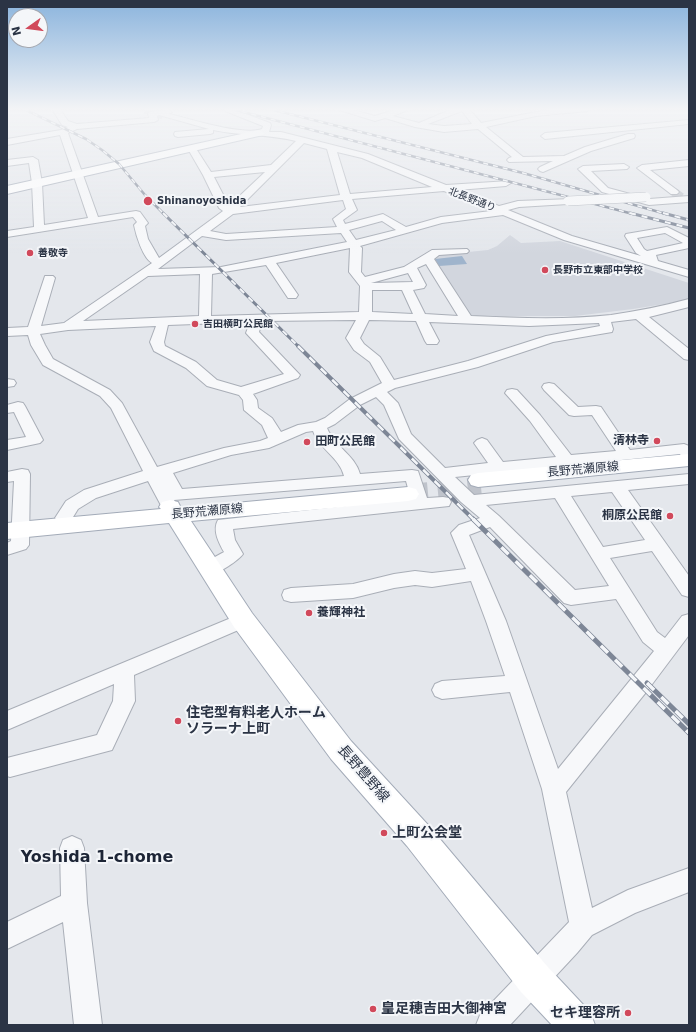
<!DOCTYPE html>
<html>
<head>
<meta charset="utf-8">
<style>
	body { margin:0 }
	#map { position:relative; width:696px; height:1032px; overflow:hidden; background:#e4e7ec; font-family:"DejaVu Sans",sans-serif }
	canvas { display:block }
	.frame { position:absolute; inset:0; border:8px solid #2b3445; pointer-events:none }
	.north { position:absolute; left:8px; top:8px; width:40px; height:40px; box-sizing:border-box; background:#f4f6f9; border:1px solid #a4a8b1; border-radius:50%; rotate:256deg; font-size:11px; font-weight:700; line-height:16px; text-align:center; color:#2b3445 }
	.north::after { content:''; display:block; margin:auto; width:14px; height:18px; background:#d1495b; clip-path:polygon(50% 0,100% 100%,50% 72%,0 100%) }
</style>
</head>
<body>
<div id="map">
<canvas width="696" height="1032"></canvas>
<div class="frame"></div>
<div class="north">N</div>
</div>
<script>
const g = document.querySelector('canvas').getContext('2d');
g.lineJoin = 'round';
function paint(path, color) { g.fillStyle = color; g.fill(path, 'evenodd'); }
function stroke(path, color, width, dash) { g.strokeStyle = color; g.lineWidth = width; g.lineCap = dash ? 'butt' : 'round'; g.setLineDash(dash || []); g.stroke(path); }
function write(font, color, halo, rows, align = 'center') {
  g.font = font + ' "DejaVu Sans","Noto Sans JP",sans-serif'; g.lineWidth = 4; g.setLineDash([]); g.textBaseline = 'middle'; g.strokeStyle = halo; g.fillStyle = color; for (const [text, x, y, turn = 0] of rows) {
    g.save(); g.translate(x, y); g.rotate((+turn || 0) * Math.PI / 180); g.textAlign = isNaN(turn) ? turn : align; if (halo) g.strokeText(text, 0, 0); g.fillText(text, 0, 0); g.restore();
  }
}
const built = new Path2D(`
	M510 235 521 243 560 241 689 283V300L633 309 575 316H469L431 256 438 253H458L488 250 497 246Z`);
const water = new Path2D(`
	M462 256 467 264 439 266 435 259Z`);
const minorTunnel = new Path2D(`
	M145 109 163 115
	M674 192 682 198`);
const majorTunnel = new Path2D(`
	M408 494 481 487`);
const minor = new Path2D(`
	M52 109H60L68 121 77 124 149 118 148 114 149 112 168 110 172 112 169 114C191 119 243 136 262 129L263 126 225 111 226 109H232L270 123 271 125 269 132H281L368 154 446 185 509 181 511 183 506 186 458 190 499 206 518 201 572 199 573 201 568 204 519 207 508 210 572 236 641 256 636 253 625 236 626 234 667 227 689 238V248L656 255 658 261 689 270V277L564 240 503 215 442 223 360 246 362 248 361 272 365 277 404 267 432 250 467 249 469 251 467 253 439 255 434 259 471 316C517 318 565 320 611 315 638 311 663 306 689 299V307L649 317 689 349V360L684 359 636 319 611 322 613 329 612 332 553 342 478 367 395 388 387 392 398 403 411 434 445 468 488 463 474 443 477 440 482 438 487 440 503 462 556 457 530 421 505 393 507 390 512 389 517 390 540 415 571 455 616 451 592 415 574 416 569 415 544 390 542 387 544 384 549 383 554 384 578 407 596 406 601 407 630 450 684 444 689 446V461L683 459 680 454 455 477 474 495 689 474V484L628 490 689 576V597L682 595 652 551 610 558 657 632 665 638 682 616 689 614V635L647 691 566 792 592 908 628 890 689 868V892L635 913 592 935 577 953 510 1025H476L480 1015 569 922 542 789 510 692 442 699 435 696 432 690 435 684 442 681 505 676 486 621 471 581 432 587 415 585 394 588 353 598 291 602 284 600 282 595 284 590 291 588 353 584 394 574 415 571 432 573 466 569 451 533 459 525 480 518 461 502 399 439 384 405 376 397 360 405 335 424 327 428C334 446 355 455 360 474L412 470 418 471 427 498 443 497 449 498 451 502 449 506 233 529 235 540 243 554C239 560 217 575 210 574 208 574 206 573 204 573L201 568 204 563 224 552C219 543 212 530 218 520L411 499 406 481 174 500 178 507 176 511 170 513 164 511 148 481 96 498 78 509 70 522 64 524 58 522 55 518 66 501 84 490 143 471 111 408 100 396 43 365 31 345 28 335 7 336V328L28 327 45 276H53L55 278 41 326 64 323 152 263C143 258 136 235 134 225L137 222 133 217 7 237V231L34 227 32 183 29 163 7 166V160L33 157 38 160 42 183 44 225 88 218 60 135 7 145V139L61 130 68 127 62 125ZM159 115 209 129 175 132 174 134 175 136 178 137 210 134 213 133V130C241 136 269 134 296 141L271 165 211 172 195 147H189L188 149 203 175 219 208 223 211 159 258 148 239 145 226 148 223 140 212 136 211 98 217 68 133 77 129 154 122 158 120 157 116ZM304 143 327 149 340 195 240 207ZM337 152 362 158 432 187 350 194ZM265 172 229 206 214 177ZM444 191 491 211 441 217 406 227 383 214 345 224 343 220 357 210 352 199ZM343 200 346 209 333 219 337 227 226 234 210 231 233 214ZM382 221 396 230 356 240 349 230ZM341 233 347 242 221 267 158 269 202 236 226 240ZM665 233 683 243 647 251 644 249 637 238ZM350 248 349 272 360 286 359 312 211 316 212 274 266 265 288 298H296L298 295 276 263ZM426 264 458 316 425 314 413 290 424 288 426 285 417 268ZM408 273 413 282 371 283ZM200 274 199 316 83 321 148 276ZM372 290H402L413 314 372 312ZM356 320 346 338 354 350 370 362 382 383 350 399 325 418 316 422 298 425 281 432 272 418 258 408 257 400 253 394 298 378 300 375 259 332 262 321ZM369 320 416 321 425 341 427 344H437L439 341 429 322 529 326 599 323 600 326 546 336 468 361 394 380 380 357 364 344 360 338ZM250 322 246 333 284 374 241 387 217 380 196 362 165 346 164 342 168 325ZM156 326 150 342 154 351 186 368 207 386 239 395 243 400 244 410 262 425 268 438 260 441 224 448 157 467 122 403 110 390 53 359 45 345 40 334 68 330ZM313 431C319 449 340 458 344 476L182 489 173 473 231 455 269 448 306 432ZM612 492 645 540 603 547 571 496ZM555 498 609 586 575 590 499 516 486 505ZM490 527 564 603 571 605 616 599 643 642 654 651 558 769 506 621 469 535Z
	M336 109H350L375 116 397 109H410L393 116 419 123 452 109H469L481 123 536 112 559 109H591L587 111 536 116 486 127 523 157 564 156 585 147 628 134H634L635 136 634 138 591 151 543 172 540 171 538 169 540 167 553 161 509 162 507 160 509 158 512 157 478 129 444 132 415 127 385 118 375 121ZM462 111 472 124 444 126 428 124Z
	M689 120V124L545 139 541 136 545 133Z
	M689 160V166L650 170 677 190 679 192 677 194H671L637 168 642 165Z
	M624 164 629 167 627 169 591 171 608 188 649 199 689 196V202L649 205 602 192 578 169 583 166Z
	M7 379 14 380 16 383 14 386 7 387Z
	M18 402 23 403 25 406 43 440 40 443 7 450V440L26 437 14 412 7 413V405Z
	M22 469 28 470 30 474 29 545 26 549 7 555V543L11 541 14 481 7 482V472Z
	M243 613 250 615 253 620 250 625 134 675 135 701 112 750 10 777 7 776V758L97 735 113 701 114 684 7 730V711Z
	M72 836 81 840 84 848 87 903 102 1025H74L63 922 7 949V922L61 896 60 848 63 840Z`);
const major = new Path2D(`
	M259 130 264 133 263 135 7 194V186Z
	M689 454V466L478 487 471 485 468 480 471 475 478 473Z
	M408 487 416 489 419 494 416 499 408 501 191 521 252 613 351 741 429 826 547 966 590 1012 595 1025H552L521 992 407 846 331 759 234 627 169 523 7 539V523L161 509 159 507 162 502 170 500 178 502 181 508Z`);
const railFar3 = new Path2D(`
	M24 109 86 139 102 150 119 164 145 195 164 214
	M232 109 633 214
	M270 109 523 173 666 214`);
const railFar2 = new Path2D(`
	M163 213 299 347
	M630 213 689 228
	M663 213 689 220`);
const railFar1 = new Path2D(`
	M298 346 474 520`);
const rail = new Path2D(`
	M473 519 689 733
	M647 683 689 724`);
const minorBridge = new Path2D(`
	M568 201 646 197`);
const markers = [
	[148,201,5,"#d1495b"],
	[30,253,4,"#d1495b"],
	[545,270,4,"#d1495b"],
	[195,324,4,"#d1495b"],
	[657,441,4,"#d1495b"],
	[307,442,4,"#d1495b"],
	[670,516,4,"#d1495b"],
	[309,613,4,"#d1495b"],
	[178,721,4,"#d1495b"],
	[384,833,4,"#d1495b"],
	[373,1009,4,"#d1495b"],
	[628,1013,4,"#d1495b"]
];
const farStreetnames = [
	["北長野通り",472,200,21]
];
const farPoinames = [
	["Shinanoyoshida",157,201],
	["善敬寺",38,253],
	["長野市立東部中学校",553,270],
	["吉田横町公民館",203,324]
];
const poiNames = [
	["清林寺",649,441],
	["田町公民館",315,442,"left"],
	["桐原公民館",662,516],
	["養輝神社",317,613,"left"]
];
const streetNames = [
	["長野荒瀬原線",583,470,-5],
	["長野荒瀬原線",207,512,-5]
];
const nearPoinames = [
	["住宅型有料老人ホーム",186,713],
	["ソラーナ上町",186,729],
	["上町公会堂",392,833],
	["皇足穂吉田大御神宮",381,1009],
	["セキ理容所",620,1013,"right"]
];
const nearStreetnames = [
	["長野豊野線",363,774,49]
];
const nearNeighbourhoodnames = [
	["Yoshida 1-chome",97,858]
];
paint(built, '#d2d6de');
paint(water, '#9fb4cc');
stroke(minorTunnel, '#bfc3cb', 9, [9, 4.5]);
stroke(majorTunnel, '#bfc3cb', 20, [20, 10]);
stroke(minor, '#a9aeb7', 2);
stroke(major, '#a3abb8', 2);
paint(minor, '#f7f8fa');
paint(major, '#fff');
stroke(railFar3, '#7d8696', 2.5);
stroke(railFar2, '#7d8696', 3);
stroke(railFar1, '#7d8696', 4);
stroke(rail, '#7d8696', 5);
stroke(railFar3, '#f4f6f9', 1.5, [5]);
stroke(railFar2, '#f4f6f9', 2, [6]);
stroke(railFar1, '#f4f6f9', 2.5, [8]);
stroke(rail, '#f4f6f9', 3.5, [10]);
stroke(minorBridge, '#a9aeb7', 10, []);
stroke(minorBridge, '#f7f8fa', 9);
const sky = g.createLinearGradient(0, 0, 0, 254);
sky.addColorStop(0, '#8bb4dd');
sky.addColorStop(0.43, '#f3f4f6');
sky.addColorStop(1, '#f3f4f600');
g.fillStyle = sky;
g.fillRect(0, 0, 696, 254);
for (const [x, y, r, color] of markers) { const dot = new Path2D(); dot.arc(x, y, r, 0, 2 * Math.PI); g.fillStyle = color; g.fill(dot); stroke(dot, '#f4f6f9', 1.5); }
write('10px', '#2b3445', '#f4f6f9', farStreetnames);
write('bold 10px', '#2b3445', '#f4f6f9', farPoinames, 'left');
write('bold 12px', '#2b3445', '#f4f6f9', poiNames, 'right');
write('12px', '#2b3445', '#f4f6f9', streetNames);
write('bold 14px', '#2b3445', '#f4f6f9', nearPoinames, 'left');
write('14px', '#2b3445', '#f4f6f9', nearStreetnames);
write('bold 16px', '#1d2536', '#f4f6f9', nearNeighbourhoodnames);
</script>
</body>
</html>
